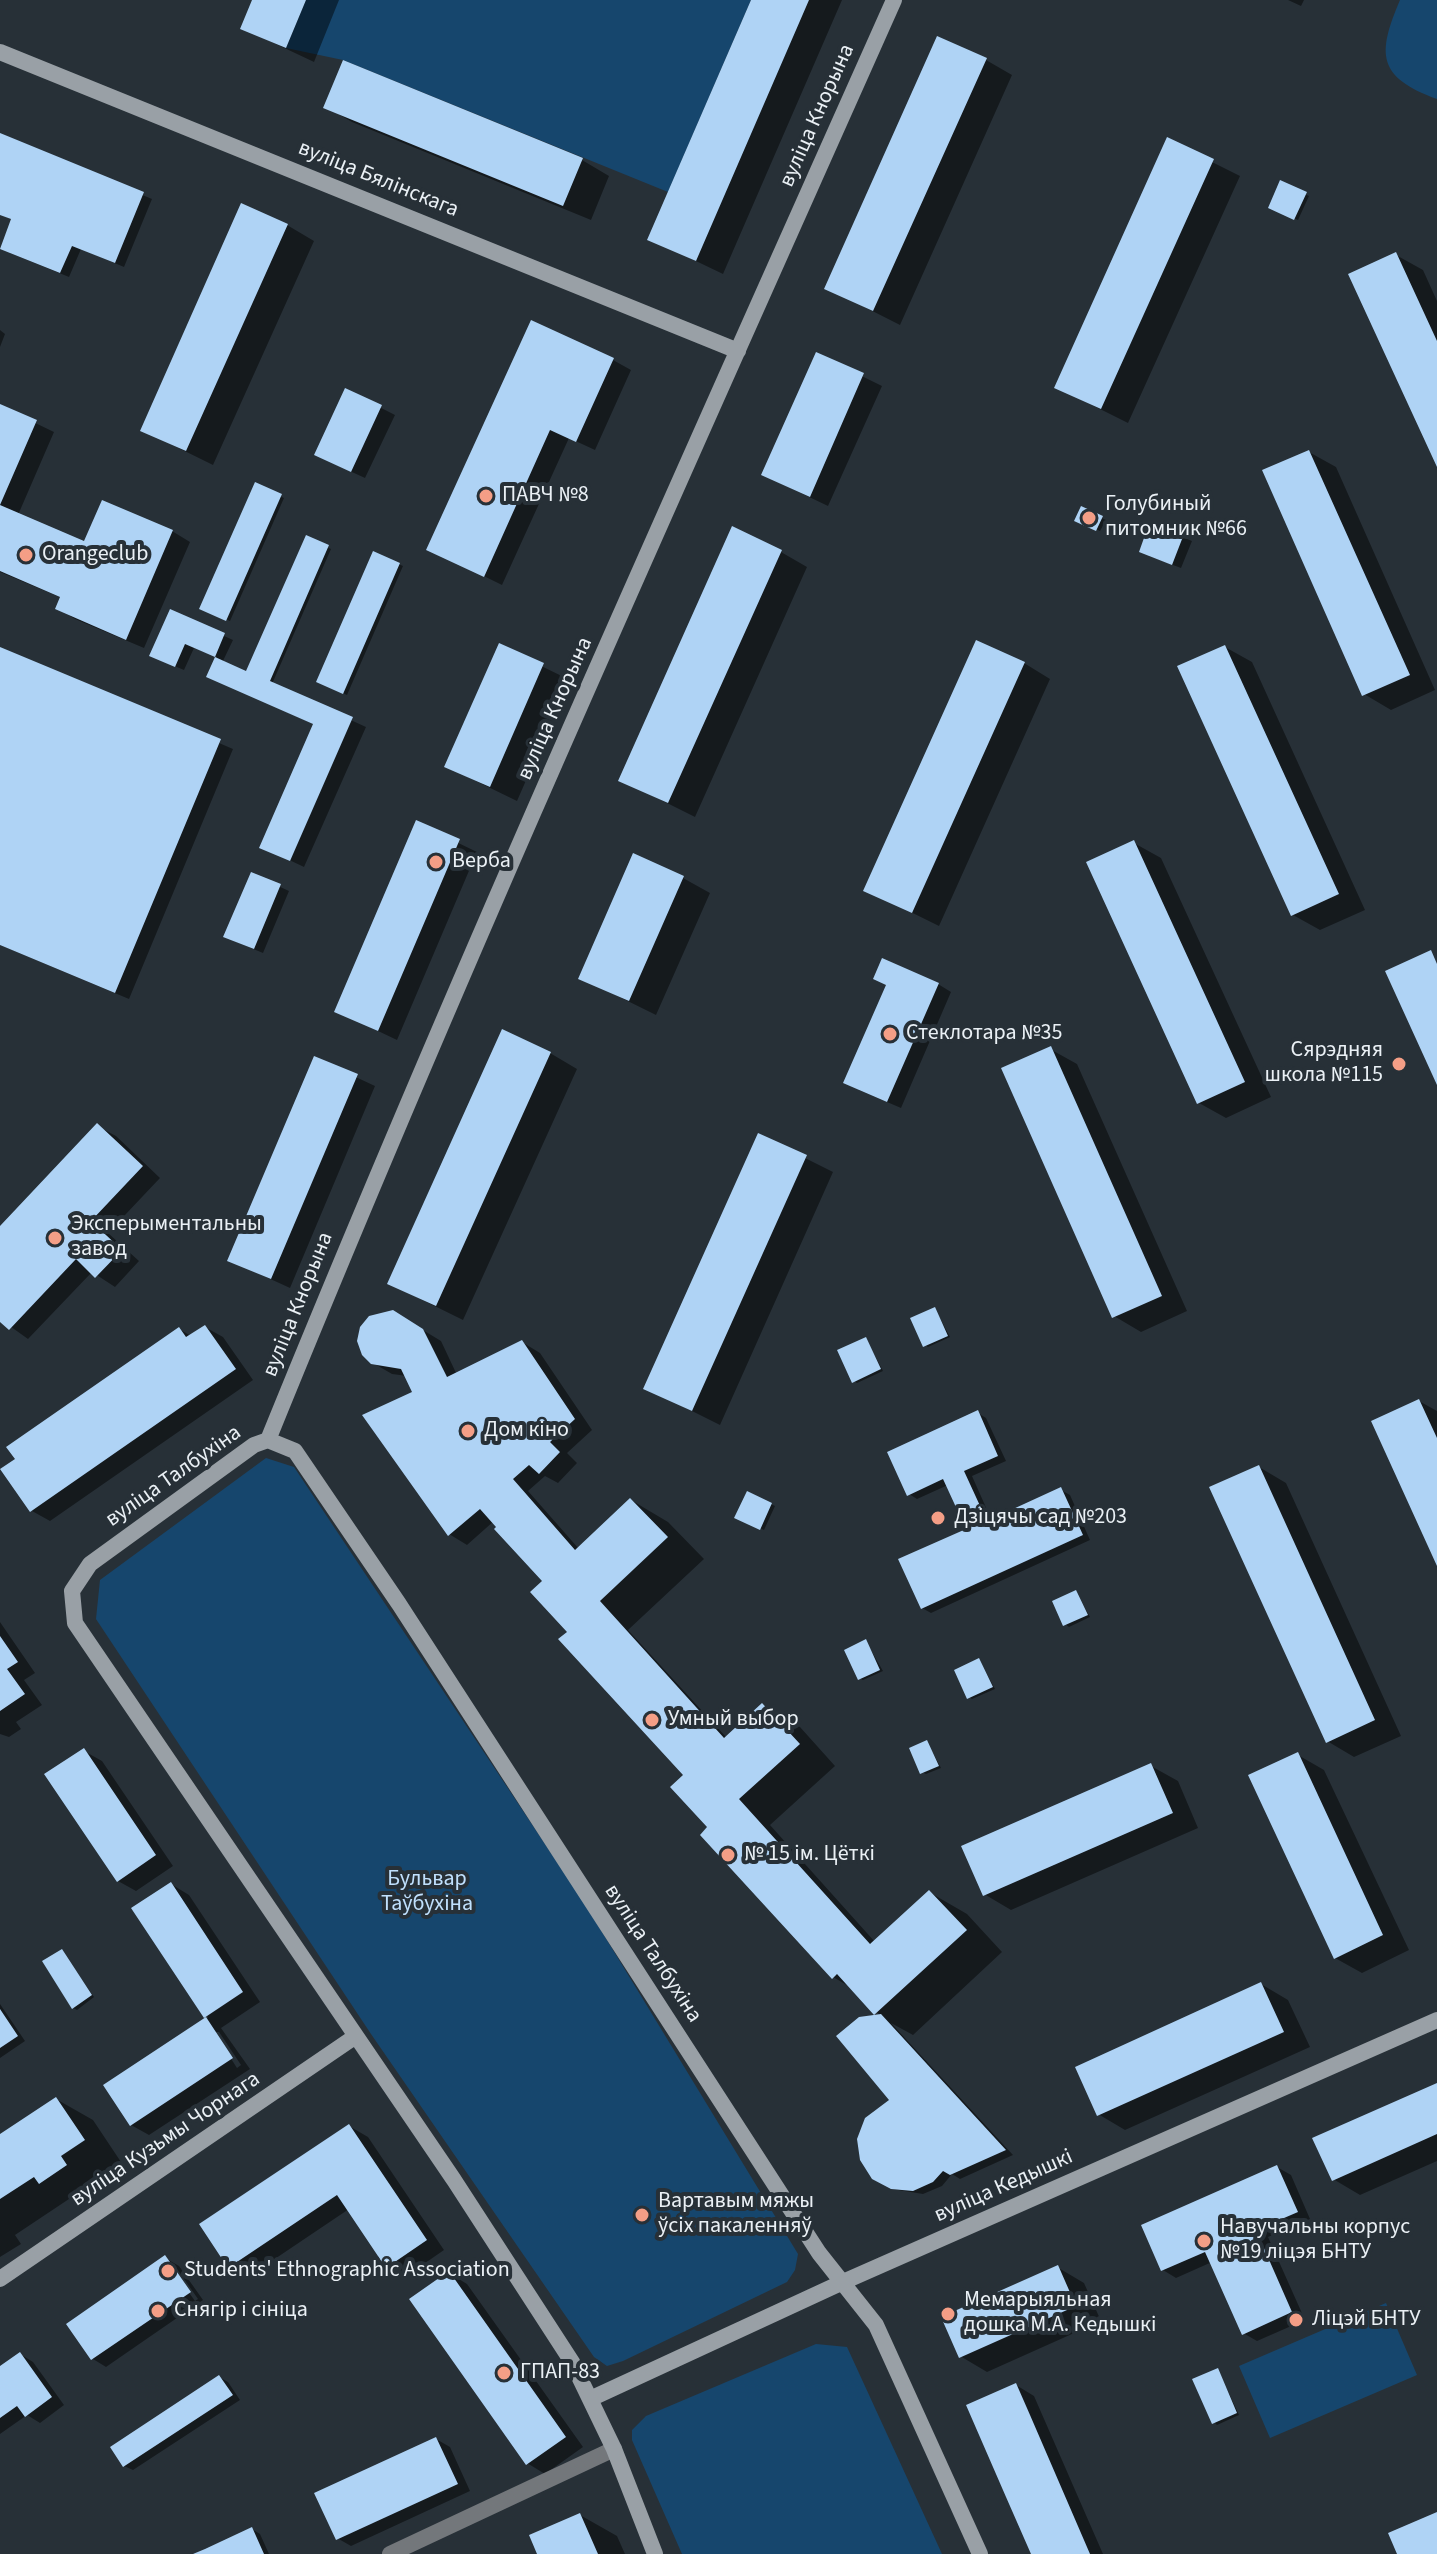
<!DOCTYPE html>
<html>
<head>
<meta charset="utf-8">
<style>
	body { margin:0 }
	canvas { display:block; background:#273037 }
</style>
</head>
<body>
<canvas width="1437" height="2554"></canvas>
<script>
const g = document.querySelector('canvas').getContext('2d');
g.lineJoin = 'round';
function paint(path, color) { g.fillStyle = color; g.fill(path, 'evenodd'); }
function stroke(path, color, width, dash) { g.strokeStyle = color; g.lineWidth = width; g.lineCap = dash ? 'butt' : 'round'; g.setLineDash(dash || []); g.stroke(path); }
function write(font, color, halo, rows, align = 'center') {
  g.font = font + ' "Source Sans 3",sans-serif'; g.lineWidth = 8; g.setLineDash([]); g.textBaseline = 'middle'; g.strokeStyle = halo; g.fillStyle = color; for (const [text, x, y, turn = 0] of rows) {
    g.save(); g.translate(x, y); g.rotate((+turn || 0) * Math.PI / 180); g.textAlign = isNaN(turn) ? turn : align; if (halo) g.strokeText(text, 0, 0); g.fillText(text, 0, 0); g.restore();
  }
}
const green = new Path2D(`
	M306 0H751L668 192 343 60 286 48Z
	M1400 0H1437V99C1377 77 1377 54 1400 0Z
	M266 1458 294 1467 585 1904 798 2254 795 2270 787 2282 623 2361 607 2366 594 2357 371 2034 96 1619 100 1580Z
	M1386 2303 1417 2375 1270 2438 1239 2366Z
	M816 2344 847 2347 942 2554H682L632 2440V2430L646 2416Z`);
const shadow = new Path2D(`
	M254 0H339L314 62 242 28Z
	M753 0H842L723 274 650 239Z
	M1288 0H1304L1301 6Z
	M986 60 1012 75 900 325 827 288Z
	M344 62 582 160 609 176 591 220 352 122 326 107Z
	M0 135 152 199 124 267 81 249 69 277 10 253 13 220 0 214Z
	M1168 140 1240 176 1128 423 1056 387Z
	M1281 183 1309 196 1298 220 1270 207Z
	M287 225 314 241 213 465 142 430Z
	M1396 255 1423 270 1437 301V462Z
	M0 330 5 334 0 347Z
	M817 354 882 386 828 506 763 475Z
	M613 360 631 370 595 450 569 438 502 585 429 549Z
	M346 390 395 415 365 478 330 462Z
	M0 406 54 432 18 515 85 544 172 531 190 542 144 648 75 619 57 608 62 598 0 572Z
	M1309 452 1336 467 1435 690 1391 710 1364 694Z
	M256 485 284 498 230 621 205 610Z
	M1082 509 1106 520 1100 531 1077 520Z
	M1151 524 1192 541 1181 568 1149 556Z
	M307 537 331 549 272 684 366 727 304 867 262 847 315 725 208 676 217 657 194 648 184 670 160 660 171 612 233 640 222 663 247 673Z
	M781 552 807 567 695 817 621 780Z
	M374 553 403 566 347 695 319 682Z
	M500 646 570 680 517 801 447 767Z
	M1225 647 1252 662 1365 910 1320 930 1293 915Z
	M0 649 233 749 129 999 0 945Z
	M1024 663 1050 679 939 926 866 890Z
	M417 823 477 852 397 1040 336 1011Z
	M1134 843 1161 858 1271 1097 1226 1118 1199 1103Z
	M252 874 289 891 263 953 234 941Z
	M683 878 710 893 656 1015 581 978Z
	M938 984 951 992 901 1108 859 1090Z
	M1050 1049 1077 1064 1187 1311 1141 1332 1114 1316Z
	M550 1053 577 1069 463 1320 390 1284Z
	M315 1058 375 1086 290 1288 229 1260Z
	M97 1126 116 1136 160 1178 108 1233 139 1261 115 1287 92 1272 28 1339 0 1319V1229Z
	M759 1135 833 1172 720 1425 646 1388Z
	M935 1309 950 1337 928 1347 925 1345Z
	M393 1312 441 1341 457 1375 522 1342 540 1353 592 1430 567 1453 577 1463 558 1483 545 1476 528 1491 579 1549 631 1500 668 1522 704 1559 628 1630 727 1738 763 1705 800 1727 835 1766 770 1825 875 1942 929 1892 967 1914 1002 1952 913 2035 891 2023 1013 2155 960 2179 952 2174 942 2186 923 2194 892 2189 862 2128 874 2111 892 2101 881 2016 852 1988 833 1977 711 1827 686 1775 570 1632 545 1581 494 1521 467 1545 449 1534 414 1393 407 1376 392 1374 373 1363 370 1317Z
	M205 1327 223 1337 253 1380 50 1521 32 1511 179 1329 191 1336Z
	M866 1339 883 1371 857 1383 854 1381Z
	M1419 1401 1437 1411V1561Z
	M978 1413 986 1418 1006 1461 972 1476 992 1521 1061 1490 1070 1495 1090 1540 931 1613 922 1608 968 1530 948 1485 917 1499 909 1494Z
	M1259 1467 1286 1483 1401 1736 1354 1757 1327 1741Z
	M748 1494 775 1506 764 1530 737 1517Z
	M1076 1593 1090 1617 1069 1627 1065 1624Z
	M0 1622 35 1673 24 1680 42 1705 16 1722 21 1729 9 1737 0 1734Z
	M866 1642 883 1671 863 1680 859 1678Z
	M979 1660 995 1689 972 1699 969 1697Z
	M927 1742 941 1768 926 1774 922 1772Z
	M84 1751 102 1761 173 1866 136 1891 118 1881Z
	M1298 1755 1324 1770 1409 1950 1362 1973 1335 1958Z
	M1151 1766 1178 1781 1198 1828 1011 1910 984 1894Z
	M171 1884 189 1895 260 2002 221 2028 250 2069 149 2135 131 2125 106 2086 208 2018ZM214 2032H219L241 2065 237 2068Z
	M62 1952 94 1997 77 2010 73 2008Z
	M1261 1984 1288 2000 1310 2047 1125 2130 1098 2114Z
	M0 2004 25 2041 0 2058Z
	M1437 2085V2161L1360 2195 1333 2179Z
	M56 2099 93 2120 121 2162 97 2178 103 2187 78 2204 69 2199 15 2235 21 2244 0 2257V2136Z
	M349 2126 368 2137 444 2250 405 2277 387 2266 349 2209 248 2277 230 2267Z
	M1277 2167 1291 2175 1310 2219 1268 2237 1305 2320 1257 2341 1243 2333 1212 2262 1176 2278 1163 2270Z
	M165 2258 179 2266 203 2300 106 2367 93 2359 69 2324ZM170 2266H175L198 2299 195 2301Z
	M1057 2267 1084 2283 1101 2321 987 2372 960 2356Z
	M449 2273 467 2284 583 2447 545 2474 527 2463Z
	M20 2354 33 2362 64 2405 40 2423 27 2415 0 2434V2368Z
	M1218 2370 1239 2415 1217 2425 1214 2422Z
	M219 2377 228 2382 240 2400 133 2470 124 2466Z
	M1016 2385 1034 2396 1103 2554H1033Z
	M436 2439 450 2447 470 2491 351 2546 337 2538Z
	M580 2515 617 2536 625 2554H539Z
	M252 2529 260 2534 269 2554H198Z`);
const building = new Path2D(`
	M252 0H306L286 48 240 29Z
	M751 0H809L696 261 647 240Z
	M937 36 987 58 873 311 824 289Z
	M343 60 583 158 563 206 323 108Z
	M0 133 144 192 115 263 72 246 60 273 0 249 11 219 0 215Z
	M1167 137 1214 159 1101 409 1054 388Z
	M1280 180 1307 192 1294 220 1268 208Z
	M241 203 288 224 186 451 140 431Z
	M1396 252 1437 341V467L1348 274Z
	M531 320 614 358 576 442 550 430 484 577 426 550Z
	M816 352 864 373 810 497 761 475Z
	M345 388 382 405 351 472 314 455Z
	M0 404 37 420 0 505 84 541 102 500 173 530 126 640 55 609 60 597 0 571Z
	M1309 450 1410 675 1362 696 1262 470Z
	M255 482 282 494 226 621 199 609Z
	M1081 506 1103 516 1096 531 1074 521Z
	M1150 521 1184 534 1172 565 1139 552Z
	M732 526 782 550 668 803 618 781Z
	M306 535 329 545 270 681 353 717 290 861 259 848 313 724 206 677 215 657 246 671Z
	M373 551 400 563 343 694 316 682Z
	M170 609 225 633 215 657 185 644 175 667 149 656Z
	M976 640 1025 662 912 913 863 891Z
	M499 643 544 663 490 787 444 767Z
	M1225 645 1339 894 1291 916 1177 666Z
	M0 647 221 739 115 993 0 945Z
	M416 820 460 839 378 1031 334 1012Z
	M1134 840 1245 1082 1197 1104 1086 862Z
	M633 853 684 876 629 1001 578 979Z
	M251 872 281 884 254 949 223 937Z
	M1431 950 1437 964V1085L1385 971Z
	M882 958 939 983 887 1102 843 1083 886 985 873 979Z
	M502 1029 551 1052 436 1306 387 1284Z
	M1051 1046 1162 1296 1112 1318 1001 1068Z
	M314 1056 358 1074 271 1279 227 1261Z
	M97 1123 143 1166 91 1221 122 1250 95 1278 76 1259 9 1330 0 1322V1226Z
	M758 1133 807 1155 692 1411 643 1389Z
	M935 1307 948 1336 923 1347 910 1318Z
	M393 1310 423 1329 447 1377 522 1340 575 1419 550 1442 560 1452 539 1474 529 1465 513 1479 575 1550 630 1498 668 1537 600 1601 724 1738 762 1703 800 1744 739 1799 870 1944 929 1890 967 1930 874 2015 837 1974 832 1979 700 1835 707 1827 670 1787 683 1775 558 1639 567 1632 530 1592 542 1581 494 1529 496 1527 480 1509 448 1536 362 1415 412 1392 401 1369 371 1364 362 1355 357 1341 360 1327 369 1316Z
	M205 1325 236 1369 30 1512 0 1469 15 1459 6 1447 179 1327 186 1337Z
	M866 1337 881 1369 852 1383 837 1350Z
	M1419 1399 1437 1438V1566L1371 1421Z
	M978 1410 998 1456 964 1471 987 1521 1061 1487 1083 1535 921 1609 898 1559 966 1529 943 1479 907 1496 887 1452Z
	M1259 1465 1375 1720 1326 1743 1209 1487Z
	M747 1491 772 1503 760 1530 734 1518Z
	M1076 1590 1088 1615 1063 1626 1052 1601Z
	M0 1636 18 1662 7 1669 25 1694 0 1711Z
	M866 1639 880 1670 858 1680 844 1650Z
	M979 1658 993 1687 967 1699 954 1670Z
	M927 1740 939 1766 920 1774 909 1748Z
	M84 1748 156 1855 117 1882 44 1774Z
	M1298 1752 1383 1935 1334 1959 1248 1775Z
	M1151 1763 1173 1813 983 1896 961 1846Z
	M171 1882 243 1992 204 2018 131 1908Z
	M62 1949 92 1995 72 2009 42 1961Z
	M1261 1982 1284 2032 1097 2116 1075 2067Z
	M0 2009 18 2036 0 2048Z
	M881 2014 1006 2150 950 2175 943 2171 933 2182 913 2191 891 2189 872 2179 860 2160 857 2139 865 2118 889 2100 836 2036 859 2017Z
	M206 2017 233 2058 130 2126 103 2085Z
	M1437 2083V2134L1332 2181 1312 2138Z
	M56 2097 85 2140 61 2156 67 2165 39 2184 34 2177 0 2199V2134Z
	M349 2124 427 2240 386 2268 337 2195 228 2268 199 2224Z
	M1277 2165 1298 2212 1256 2230 1292 2312 1242 2335 1205 2252 1161 2271 1141 2225Z
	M165 2255 191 2292 91 2360 66 2324Z
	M1058 2265 1076 2306 959 2358 941 2317Z
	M449 2271 566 2437 526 2465 409 2299Z
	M20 2352 52 2397 25 2417 17 2406 0 2418V2366Z
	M1218 2368 1237 2413 1212 2424 1192 2379Z
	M219 2375 233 2395 123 2467 110 2447Z
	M1016 2383 1030 2415 1090 2554H1031L1006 2497 966 2405Z
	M436 2437 458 2484 336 2540 314 2493Z
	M1437 2512V2554H1397L1388 2533Z
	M580 2513 598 2554H537L529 2535Z
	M252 2527 264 2554H193L205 2549Z`);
const street = new Path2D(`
	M390 2554 614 2449`);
const secondary = new Path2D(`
	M0 52 738 351
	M268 1440C465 955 681 478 894 0
	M0 2279 356 2036
	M590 2399 843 2282 1437 2020
	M655 2554 614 2449 572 2362 454 2180 75 1623 72 1591 90 1564 254 1445 268 1440 295 1451 399 1604 819 2253 876 2325 980 2554`);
const markers = [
	[486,496,8,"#f49e86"],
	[1089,518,8,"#f49e86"],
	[26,555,8,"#f49e86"],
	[436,862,8,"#f49e86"],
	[890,1034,8,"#f49e86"],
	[1399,1064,8,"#f49e86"],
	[55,1238,8,"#f49e86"],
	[468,1431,8,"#f49e86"],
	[938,1518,8,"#f49e86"],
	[652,1720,8,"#f49e86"],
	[728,1855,8,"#f49e86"],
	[642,2215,8,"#f49e86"],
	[1204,2241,8,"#f49e86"],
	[168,2271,8,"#f49e86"],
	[158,2311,8,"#f49e86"],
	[948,2314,8,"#f49e86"],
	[1296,2320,8,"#f49e86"],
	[504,2373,8,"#f49e86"]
];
const streetNames = [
	["вуліца Кнорына",818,116,-66],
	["вуліца Бялінскага",378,180,22],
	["вуліца Кнорына",556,709,-66],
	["вуліца Кнорына",299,1305,-68],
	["вуліца Талбухіна",174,1477,-35],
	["вуліца Талбухіна",652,1954,57],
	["вуліца Кузьмы Чорнага",166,2140,-34],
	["вуліца Кедышкі",1004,2187,-24]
];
const poiNames = [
	["ПАВЧ №8",502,496],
	["Голубиный",1105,505],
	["питомник №66",1105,530],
	["Orangeclub",42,555],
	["Верба",452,862],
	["Стеклотара №35",906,1034],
	["Сярэдняя",1383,1051,"right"],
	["школа №115",1383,1076,"right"],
	["Эксперыментальны",71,1225],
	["завод",71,1250],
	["Дом кіно",484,1431],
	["Дзіцячы сад №203",954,1518],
	["Умный выбор",668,1720],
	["№ 15 ім. Цёткі",744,1855],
	["Вартавым мяжы",658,2202],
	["ўсіх пакаленняў",658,2227],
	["Навучальны корпус",1220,2228],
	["№19 ліцэя БНТУ",1220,2253],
	["Students' Ethnographic Association",184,2271],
	["Мемарыяльная",964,2301],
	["дошка М.А. Кедышкі",964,2326],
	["Снягір і сініца",174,2311],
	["Ліцэй БНТУ",1312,2320],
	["ГПАП-83",520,2373]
];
const parkNames = [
	["Бульвар",427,1880],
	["Таўбухіна",427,1905]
];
paint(green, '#16466d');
paint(shadow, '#0007');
paint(building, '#afd3f5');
stroke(street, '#73777b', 16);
stroke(secondary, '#99a0a6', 16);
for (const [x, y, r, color] of markers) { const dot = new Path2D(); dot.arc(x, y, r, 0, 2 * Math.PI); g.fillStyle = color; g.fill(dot); stroke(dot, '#273037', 3); }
write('22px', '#eaf0f5', '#273037', streetNames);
write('22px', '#eaf0f5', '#273037', poiNames, 'left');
write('22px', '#c0e0fd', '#273037', parkNames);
</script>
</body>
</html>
